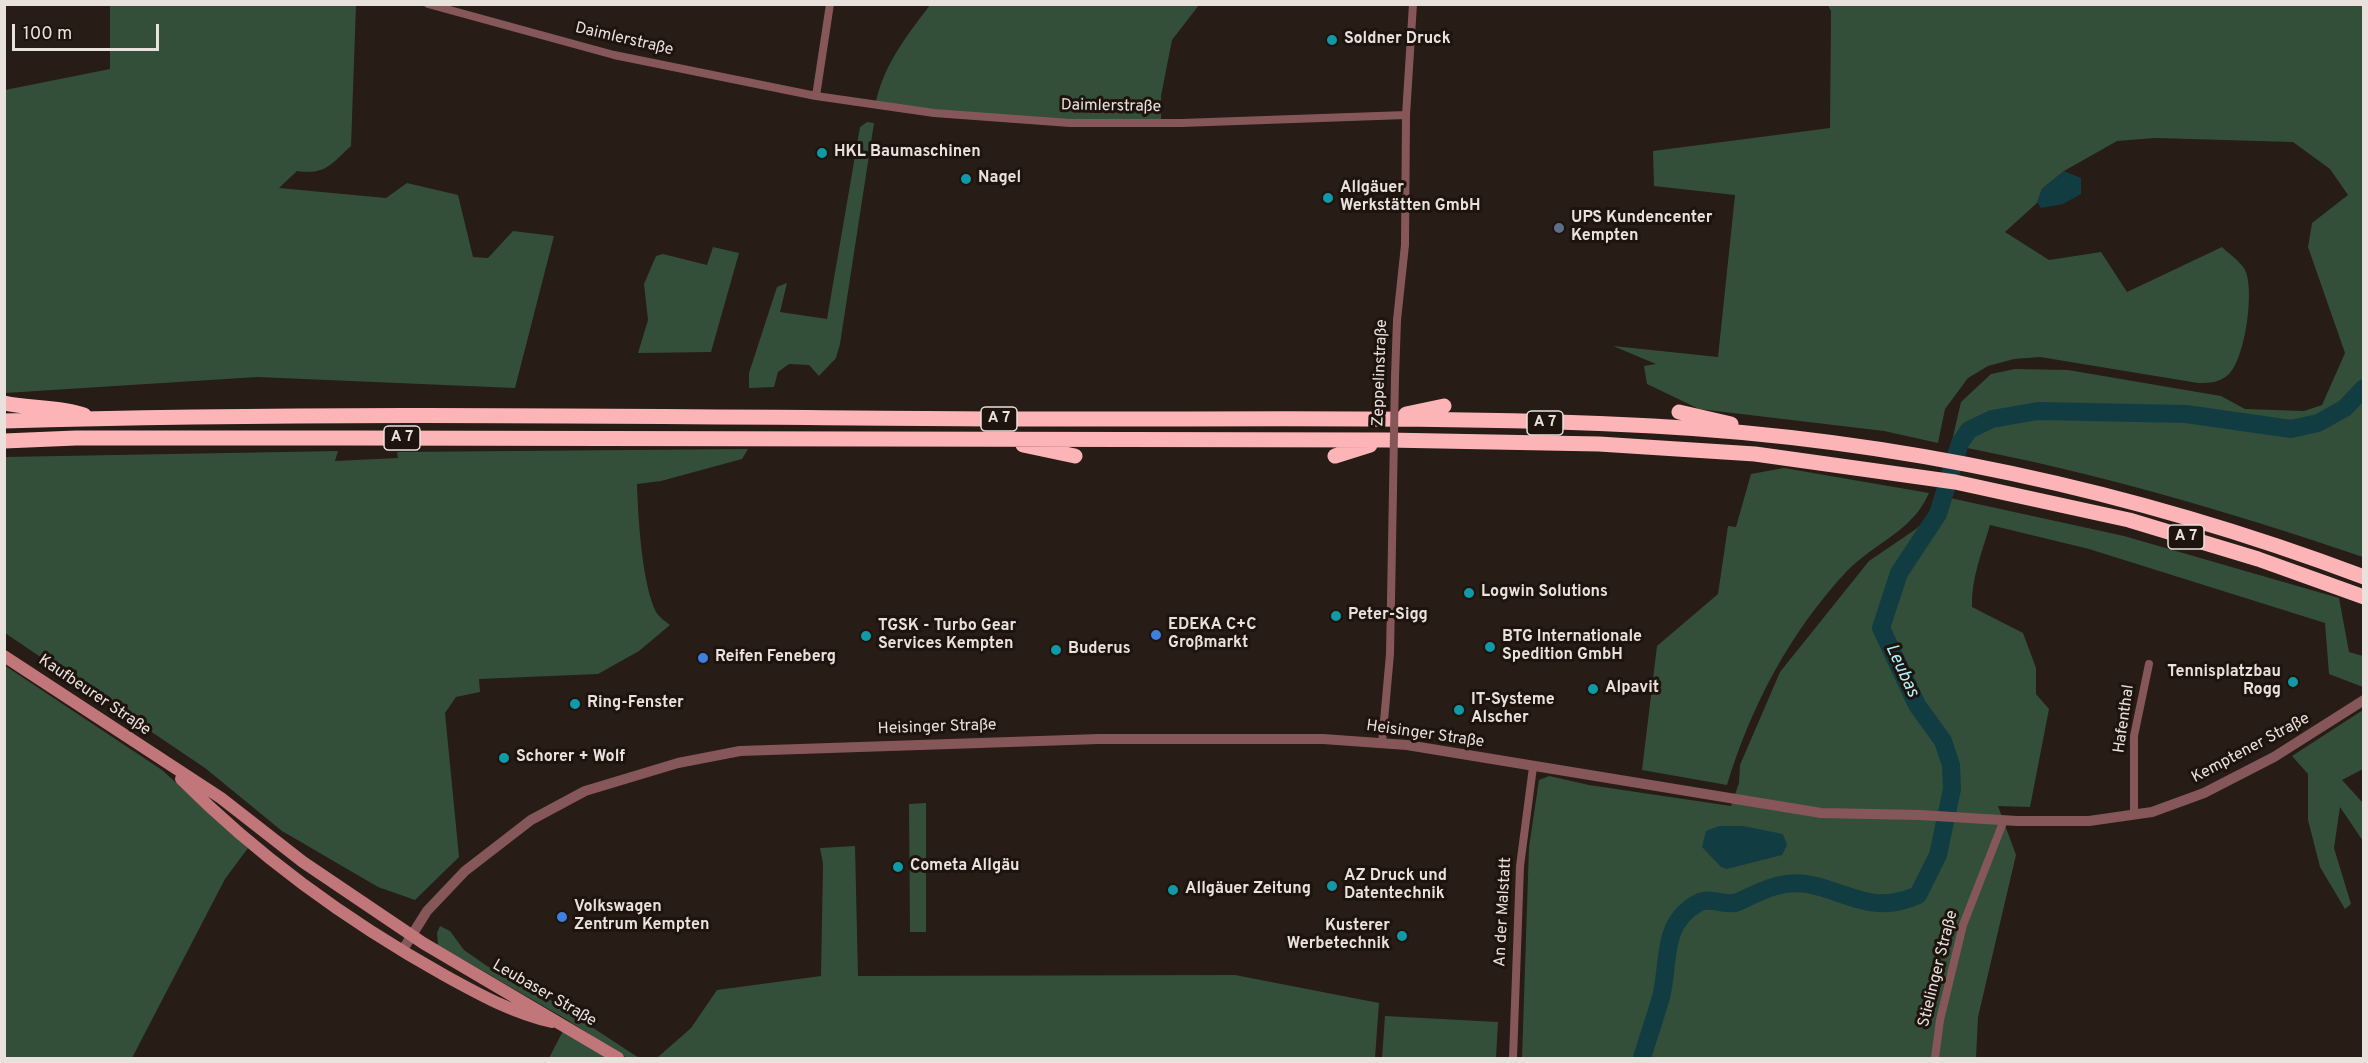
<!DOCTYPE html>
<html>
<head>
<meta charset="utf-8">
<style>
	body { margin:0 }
	#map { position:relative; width:2368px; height:1063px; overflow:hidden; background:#271c16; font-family:Overpass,sans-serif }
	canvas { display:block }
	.frame { position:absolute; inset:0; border:6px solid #e9e1dc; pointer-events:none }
	.scale { position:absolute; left:12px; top:24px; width:147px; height:27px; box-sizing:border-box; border:3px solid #e9e1dc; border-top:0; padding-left:8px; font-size:18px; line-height:21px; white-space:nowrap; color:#e9e1dc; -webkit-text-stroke:4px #1e130d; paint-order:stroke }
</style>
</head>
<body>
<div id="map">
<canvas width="2368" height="1063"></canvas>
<div class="frame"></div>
<div class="scale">100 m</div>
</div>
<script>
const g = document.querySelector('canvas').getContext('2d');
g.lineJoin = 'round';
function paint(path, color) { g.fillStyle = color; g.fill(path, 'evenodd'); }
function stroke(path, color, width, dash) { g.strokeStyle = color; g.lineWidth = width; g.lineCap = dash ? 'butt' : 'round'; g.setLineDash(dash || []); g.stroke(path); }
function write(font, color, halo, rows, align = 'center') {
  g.font = font + ' Overpass,sans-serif'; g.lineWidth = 6; g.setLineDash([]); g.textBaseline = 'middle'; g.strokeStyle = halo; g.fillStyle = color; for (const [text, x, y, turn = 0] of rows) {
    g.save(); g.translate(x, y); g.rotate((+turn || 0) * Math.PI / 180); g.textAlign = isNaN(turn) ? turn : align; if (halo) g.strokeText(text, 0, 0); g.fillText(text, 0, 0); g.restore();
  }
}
const green = new Path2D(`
	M110 5H356L351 146C330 165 326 175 297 171L279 188 386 198 407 183 458 195 473 257 488 258 513 231 554 236 515 388 257 377 5 393V90L110 69Z
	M930 5H1199L1172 40 1161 96V123H1070L875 106C883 65 906 37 930 5Z
	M1828 5H2363V557C2228 511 2091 471 1951 445L1961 402 1991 374 2015 369 2068 370 2221 396 2245 409 2304 411 2322 405 2345 353 2308 247 2312 223 2348 195 2330 169 2293 142 2155 138 2117 141 2064 171 2042 189 2037 203 2005 232 2049 260 2101 252 2127 292 2222 247C2228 253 2241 262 2245 270 2255 290 2245 359 2229 374 2219 383 2210 383 2198 383L2040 357 2014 359 1988 366 1968 378 1945 409 1938 443 1884 431 1699 409 1647 384 1644 366 1656 364 1613 346 1718 357 1735 195 1654 186 1653 151 1830 128 1831 11Z
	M867 122 874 123 840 344 836 358 819 376 809 365 789 364 778 372 774 387 749 388V373L777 287 787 283 780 312 827 319 860 127Z
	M713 247 739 253 711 352 638 353 648 320 644 284 656 256 663 254 707 265Z
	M748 449 742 459 661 481 637 484C638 517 642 584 656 612 659 617 665 621 670 625L639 651 598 674 479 679 480 692 456 697 445 713 459 857 415 900 378 887 282 831 205 768 5 633V457L338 451 335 461 398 458 397 452Z
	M1784 468 1929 493C1913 531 1874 543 1847 571 1790 632 1751 706 1727 785L1642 770 1657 646 1718 594 1728 526 1736 527 1751 474Z
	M1941 496 2124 536 2339 598 2349 652 2363 656V687L2329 674 2325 623 2089 549 1990 525C1982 552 1971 579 1972 607L2023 633 2036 668V694L2049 709 2030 807 1998 806 2016 855 1978 1017 1976 1058H1522L1529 847 1539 780 1549 776 1589 785 1731 806 1739 783 1740 765 1780 672 1869 561 1916 529 1936 510Z
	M4 665 162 770 248 848 225 879 132 1058H5Z
	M2363 710V769L2342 780 2363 803V841L2340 807 2334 848 2351 904 2345 909 2320 867 2308 820V774L2292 756Z
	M926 803V932H910L909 804Z
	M855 846 858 976 1235 975 1379 1003 1375 1058H657L691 1028 717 990 821 976 823 864 820 848Z
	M440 926 450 931 464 950 487 966 549 999 639 1058H627L564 1018 438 945 437 933Z
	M1385 1016 1498 1022 1496 1058H1382Z
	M563 1031 607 1058H549Z`);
const water = new Path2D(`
	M2064 171 2081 178V194L2063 204 2041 208 2037 202 2042 189Z
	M1719 826H1743L1783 834 1787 845 1782 855 1727 869 1721 867 1702 847 1706 831Z`);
const river = new Path2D(`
	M1642 1058C1648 1038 1655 1018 1661 997 1670 963 1660 924 1698 903 1710 896 1725 907 1738 902 1763 890 1783 879 1812 885 1852 894 1874 915 1918 895L1938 855 1952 789 1951 765 1943 741 1917 705 1881 628 1899 573 1938 514 1960 443 1969 430 1992 419 2038 411 2186 414 2291 429 2318 423 2345 408 2364 388`);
const minor = new Path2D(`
	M428 4 614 55 816 96 934 113 1070 123H1181L1406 115
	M816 96 830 4
	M1395 377 1397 320 1405 245 1406 115 1413 4
	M1382 743 1390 654 1393 490
	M2134 815V736L2149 664
	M1513 1058 1520 866 1533 767
	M1935 1058 1940 1020 1963 925 2004 820`);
const tertiary = new Path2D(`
	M402 951 427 911 465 871 531 820 585 791 678 763 740 751 1099 739H1323L1407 745 1821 813 1920 815 2017 821H2089L2152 812 2204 793 2274 757 2364 700`);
const secondary = new Path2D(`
	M4 656 221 798 303 862 423 943 618 1058
	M181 779C258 856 349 922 444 975 479 994 512 1013 552 1022`);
const motorway = new Path2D(`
	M4 403C31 409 58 406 84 415
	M1679 412 1731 424
	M1406 414 1444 406
	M4 421C339 411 674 417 1008 419 1223 420 1439 415 1653 426 1896 439 2136 491 2364 577
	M4 441 76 438H345L1387 440 1599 444 1755 454 1955 482 2129 520 2258 559 2364 597
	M1023 445 1075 456
	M1335 456 1370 445`);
const minorBridge = new Path2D(`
	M1393 490 1395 377`);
const markers = [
	[1332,40,6,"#0f9aa8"],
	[822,153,6,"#0f9aa8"],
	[966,179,6,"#0f9aa8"],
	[1328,198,6,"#0f9aa8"],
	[1559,228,6,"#5c6f8a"],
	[1469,593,6,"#0f9aa8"],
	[1336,616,6,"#0f9aa8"],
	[1156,635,6,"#3f7fe0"],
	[866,636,6,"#0f9aa8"],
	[1490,647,6,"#0f9aa8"],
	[1056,650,6,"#0f9aa8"],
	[703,658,6,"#3f7fe0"],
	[2293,682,6,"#0f9aa8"],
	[1593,689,6,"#0f9aa8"],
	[575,704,6,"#0f9aa8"],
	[1459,710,6,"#0f9aa8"],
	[504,758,6,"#0f9aa8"],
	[898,867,6,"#0f9aa8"],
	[1332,886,6,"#0f9aa8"],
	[1173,890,6,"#0f9aa8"],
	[562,917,6,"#3f7fe0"],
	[1402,936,6,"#0f9aa8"]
];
const shields = [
	[999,419,36],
	[1545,423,36],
	[402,438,36],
	[2186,537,36]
];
const shieldNames = [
	["A 7",999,419],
	["A 7",1545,423],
	["A 7",402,438],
	["A 7",2186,537]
];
const streetNames = [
	["Daimlerstraße",624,40,13],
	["Daimlerstraße",1111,107,1],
	["Zeppelinstraße",1381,373,-88],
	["Kaufbeurer Straße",94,696,34],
	["Hafenthal",2125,719,-82],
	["Heisinger Straße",937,728,-2],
	["Heisinger Straße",1425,735,8],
	["Kemptener Straße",2251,749,-28],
	["An der Malstatt",1504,912,-87],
	["Stielinger Straße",1939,969,-76],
	["Leubaser Straße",544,994,30]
];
const poiNames = [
	["Soldner Druck",1344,40],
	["HKL Baumaschinen",834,153],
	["Nagel",978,179],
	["Allgäuer",1340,189],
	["Werkstätten GmbH",1340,207],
	["UPS Kundencenter",1571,219],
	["Kempten",1571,237],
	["Logwin Solutions",1481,593],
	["Peter-Sigg",1348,616],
	["EDEKA C+C",1168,626],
	["Großmarkt",1168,644],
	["TGSK - Turbo Gear",878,627],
	["Services Kempten",878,645],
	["BTG Internationale",1502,638],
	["Spedition GmbH",1502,656],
	["Buderus",1068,650],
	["Reifen Feneberg",715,658],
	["Tennisplatzbau",2281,673,"right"],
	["Rogg",2281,691,"right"],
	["Alpavit",1605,689],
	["IT-Systeme",1471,701],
	["Alscher",1471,719],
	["Ring-Fenster",587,704],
	["Schorer + Wolf",516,758],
	["Cometa Allgäu",910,867],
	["AZ Druck und",1344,877],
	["Datentechnik",1344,895],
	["Allgäuer Zeitung",1185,890],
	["Volkswagen",574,908],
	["Zentrum Kempten",574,926],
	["Kusterer",1390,927,"right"],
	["Werbetechnik",1390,945,"right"]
];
const waterNames = [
	["Leubas",1901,671,65]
];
paint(green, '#334f39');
paint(water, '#113d42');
stroke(river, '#113d42', 18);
stroke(minor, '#865759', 8);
stroke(tertiary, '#865759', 10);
stroke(secondary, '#c1767a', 12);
stroke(motorway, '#fcb4b7', 15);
stroke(minorBridge, '#865759', 8);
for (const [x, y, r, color] of markers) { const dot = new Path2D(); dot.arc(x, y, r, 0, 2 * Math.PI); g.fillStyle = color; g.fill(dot); stroke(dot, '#1e130d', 2); }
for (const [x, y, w] of shields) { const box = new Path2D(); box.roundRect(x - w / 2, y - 12, w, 24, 4.5); g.fillStyle = '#1e130d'; g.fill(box); stroke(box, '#e9e1dc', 1.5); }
write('bold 15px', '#e9e1dc', null, shieldNames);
write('16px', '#e9e1dc', '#1e130d', streetNames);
write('bold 16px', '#e9e1dc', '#1e130d', poiNames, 'left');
write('italic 18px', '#b1f2fa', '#1e130d', waterNames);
</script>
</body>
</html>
